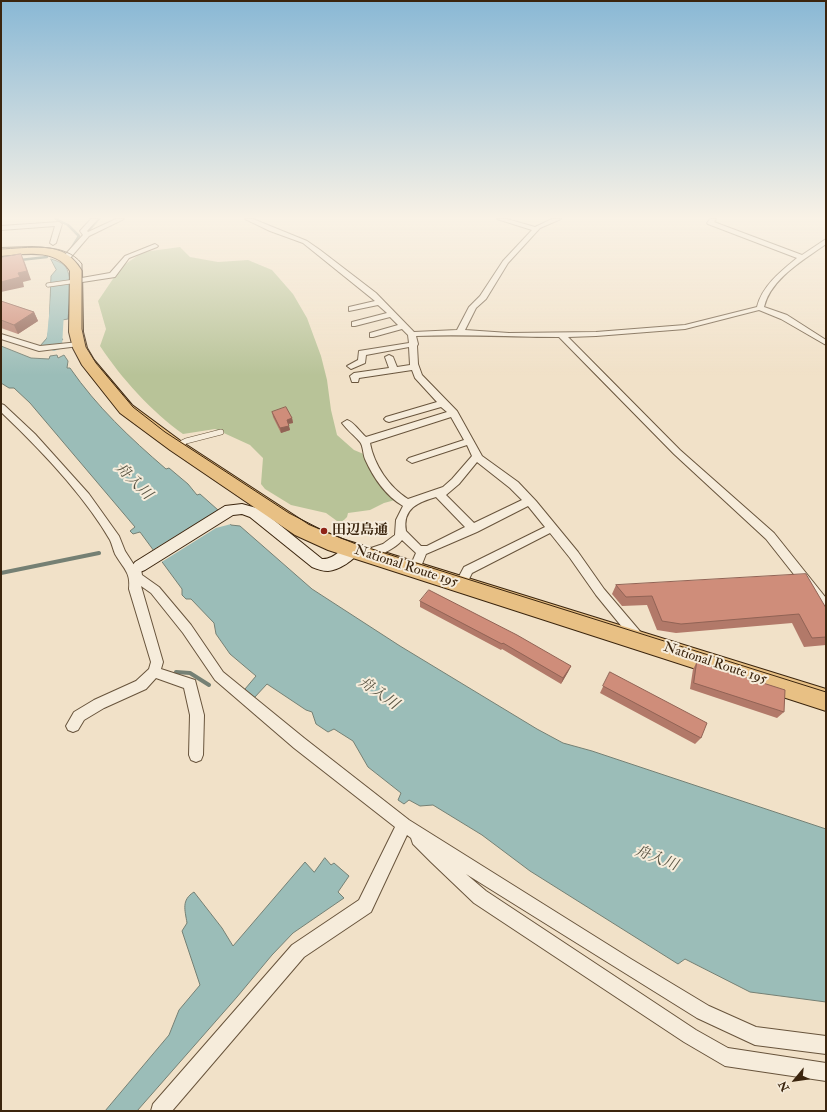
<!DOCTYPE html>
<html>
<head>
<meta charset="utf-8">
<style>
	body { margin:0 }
	#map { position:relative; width:827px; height:1112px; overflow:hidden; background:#f1e1c8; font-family:"IM FELL Double Pica",serif }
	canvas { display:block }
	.frame { position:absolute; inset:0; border:2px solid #3b250e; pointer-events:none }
	.north { position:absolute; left:775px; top:1060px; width:40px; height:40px; -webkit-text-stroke:3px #f6ecdb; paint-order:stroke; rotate:241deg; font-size:11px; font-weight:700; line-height:16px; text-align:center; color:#3b250e }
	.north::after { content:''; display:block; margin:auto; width:14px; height:18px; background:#3b250e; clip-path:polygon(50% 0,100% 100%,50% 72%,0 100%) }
</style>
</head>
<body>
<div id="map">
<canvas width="827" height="1112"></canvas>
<div class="frame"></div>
<div class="north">N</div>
</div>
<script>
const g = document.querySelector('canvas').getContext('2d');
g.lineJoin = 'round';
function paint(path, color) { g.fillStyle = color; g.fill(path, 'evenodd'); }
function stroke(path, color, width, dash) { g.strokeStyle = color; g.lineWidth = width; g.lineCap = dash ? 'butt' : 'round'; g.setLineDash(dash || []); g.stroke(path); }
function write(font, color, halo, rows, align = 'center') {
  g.font = font + ' "IM FELL Double Pica","Noto Serif JP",serif'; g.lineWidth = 4; g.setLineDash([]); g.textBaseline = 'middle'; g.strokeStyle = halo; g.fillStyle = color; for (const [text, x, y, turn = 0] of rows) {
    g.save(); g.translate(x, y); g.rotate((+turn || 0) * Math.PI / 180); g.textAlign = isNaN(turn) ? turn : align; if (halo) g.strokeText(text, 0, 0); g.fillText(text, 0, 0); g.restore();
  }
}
const green = new Path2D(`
	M180 247 190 257 218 262 248 260 272 270 293 294 307 318 321 356 327 380 331 410 337 435 354 450 366 455 395 500 384 503 370 510 348 513 347 517 343 521H337L326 513 291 505 265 489 261 484 263 458 250 445 215 429 183 434C152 412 121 378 100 346L106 329 98 301 121 267 143 252Z`);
const water = new Path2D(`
	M51 259C58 261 66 264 68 272 73 285 69 305 68 319L56 321 54 340 63 339 58 345 46 347 40 346 47 338 49 330 51 276 56 270Z
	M1 346 31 358 49 359 50 356 57 355 58 358 64 355 68 361 67 368H70C97 407 130 438 166 469L169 468 188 484 197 495 200 494 218 510 231 525 240 526 312 589 400 646 537 729 563 743 592 751 826 829V1002L750 992 685 959 678 964 530 871 482 835 433 805 420 806 409 800 404 804 398 800 401 793 368 767 353 741 334 729 328 732 316 724 312 712 306 710 267 684 254 698 245 689 256 676 230 654 216 634 214 623 191 599H186L182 595V589L140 532 133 534 130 531 135 527 30 403 14 388H9L1 383Z
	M325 858 331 865 334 863 349 876 338 892 344 898 293 933 272 955 237 997 137 1111H105L169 1035 179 1010 200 985 182 931 187 923C185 910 181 900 194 892L222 928 233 946 305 862 314 872Z`);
const pier = new Path2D(`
	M220 509 233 523H235L216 528 160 563 151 551Z`);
const streamFar1 = new Path2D(`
	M56 219 68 225 79 236 71 249
	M88 231 99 219
	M20 260 47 257`);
const stream = new Path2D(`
	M1 573 99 553
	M176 672 190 673 209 685`);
const river = new Path2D(`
	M58 292 63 293 65 296 62 346 60 349 54 351 48 349 46 346 51 296 53 293Z`);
const laneFar1 = new Path2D(`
	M48 285 76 281`);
const lane = new Path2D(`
	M176 446 186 441 221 432`);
const street = new Path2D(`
	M91 219H98L87 231 88 232 116 219H124L89 236 71 257 67 259H63V257L83 235 80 231Z
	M245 219H253L307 241 320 250 376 293 414 332 457 330 469 307 480 296 503 261 532 230 497 219H507L535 227 552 219H561L540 228 508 263 486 299 476 308 465 330 509 333 596 332 685 325 757 307C762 286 781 271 797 258L708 224 707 223 710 219H716L714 222 802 255 826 239V244C804 260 771 278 764 307L787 315 826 340V345L781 319 759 310 685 329 596 336 568 337 680 450 774 533 826 598V612L822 610 766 539 674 454 559 337C511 337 464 334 416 336L418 344 417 346 418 364 422 375 457 411 482 456 518 482 536 501 578 552 604 589 644 636 646 640 644 644 640 645 636 644 596 595 570 558 550 533 472 573 465 587 461 589 457 587 455 584 464 567 545 527 528 506 477 532 426 554 419 572 415 573 411 572 409 569 416 553 402 540C396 549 372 560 362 557L361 554 362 551 383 544 395 535 396 520 403 506C386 496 373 477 365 459 363 454 363 445 360 442 354 435 348 431 342 423L347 420C354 422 360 432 366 437L447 412 441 407 389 422 386 421 384 419 386 417 437 402 415 378 412 370 359 378 358 382H352L350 376 354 373 389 368 385 357 389 355 393 357 397 367 410 365 409 347 366 355 365 363 351 369 347 366 358 360 359 351 409 343 408 335 402 329 373 337H370V333L398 325 390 317 355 326H352V322L387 313 378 305 349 311V307L375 301 303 243 270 231ZM451 417 464 440 409 458 407 460 412 463 467 445 472 456 452 479 443 487 408 499C389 487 374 465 370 443ZM477 462 510 488 522 500 474 523 446 495 459 484ZM436 497 465 527 427 546H421L406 531C402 508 419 502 436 497Z
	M59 222 62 224 56 243 53 245 50 243 55 226 1 230V226Z
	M155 244 158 246 157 247 129 258 115 277 76 283 72 281 76 279 110 273 125 256Z
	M1 334 40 346 79 342 83 344 79 346 39 351 1 339Z
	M1 404 4 405 35 434 89 494 119 536 125 551 136 568 141 569 142 575 159 587 191 625 223 672 304 738 409 820 631 959 709 1006 756 1027 826 1036V1054L755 1045 697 1018 466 874 486 891 696 1030 728 1048 826 1063V1081L725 1066 684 1042 474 903 431 862 413 844 411 838 407 835 371 912 304 957 172 1111H151L153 1104 292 945 359 900 395 827 294 748 215 680 183 633 151 593 141 586 163 662 161 669 195 680 196 684 204 715 203 755 201 760 196 762 191 760 189 755 190 715 184 688 156 678 146 689 104 708 84 720 78 730 73 732 68 730 66 726 74 712 94 700 136 681 149 669 151 662 129 589C131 572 123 568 115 554 113 549 112 544 110 540 84 495 38 447 1 412Z`);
const secondary = new Path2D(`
	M242 504 260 509 322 559C337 560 344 541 358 546L360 550C355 560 339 570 328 571 322 571 317 569 312 567L250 517 242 514 233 515 145 570 140 572 135 570 132 566 135 562 225 506Z`);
const highway = new Path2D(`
	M32 247C56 248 69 250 82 271L83 332 87 348 94 360 132 405 182 442 309 525 342 539 826 689V711L328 550 295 535 170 450 120 413 82 365 73 348 69 332 70 271C56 248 24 254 1 256V248Z`);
const tram = new Path2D(`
	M1 249C26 248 65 241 82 264V329L86 347 96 363 133 407 165 432 289 513 324 531 356 544 826 692`);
const wall = new Path2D(`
	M1 301 34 312 38 321 18 334 1 328Z
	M272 412 292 418 293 423 288 424 290 430 281 433 273 417Z
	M616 585 826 608V645L804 647 792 623 676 633 657 630 647 605 622 606 612 594Z
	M420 601 571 666 568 672 561 684 502 649 501 650 420 607Z
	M697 662 784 712 777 718 690 689 693 669Z
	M610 672 701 738 695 744 600 693Z`);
const shadedWall = new Path2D(`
	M21 254 25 263 31 280 23 282 24 287 1 292V282L18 273Z
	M34 312 38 321 18 334 14 325Z
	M292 418 293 423 287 424V420Z
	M289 426 290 430 281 433 280 428Z
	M571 666 568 672 561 684 563 678Z`);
const building = new Path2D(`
	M21 254 27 271 18 273 20 277 1 282V258Z
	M1 301 34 312 14 325 1 320Z
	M286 407 292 418 287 420 289 426 280 428 272 412Z
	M806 574 826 608V637L812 638 799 614 681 624 662 621 652 596 626 597 616 585Z
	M429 590 517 635 571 666 563 678 503 643 502 644 420 601Z
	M697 662 785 690 784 712 694 683Z
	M610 672 707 723 701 738 603 686Z`);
const markers = [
	[324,531,4,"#8f2418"]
];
const poiNames = [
	["田辺島通",332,531]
];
const streetNames = [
	["National Route 195",406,567,18],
	["National Route 195",715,664,18]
];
const waterNames = [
	["舟入川",133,482,45],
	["舟入川",378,694,35],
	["舟入川",656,859,21]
];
paint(green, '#b8c398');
paint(water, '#9bbdb8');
stroke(water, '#758074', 1);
paint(pier, '#f1e1c8');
stroke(streamFar1, '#758074', 2.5);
stroke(stream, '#758074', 4);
paint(river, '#9bbdb8');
stroke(laneFar1, '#68543c', 5);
stroke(lane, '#68543c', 6);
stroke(street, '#68543c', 2);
stroke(secondary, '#3b250e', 2);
stroke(highway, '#3b250e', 2);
stroke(laneFar1, '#f6ecdb', 3.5);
stroke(lane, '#f6ecdb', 5);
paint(street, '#f6ecdb');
paint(secondary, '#f6ecdb');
paint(highway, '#e8c084');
stroke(tram, '#3b250e', 1);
paint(wall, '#b27969');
paint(shadedWall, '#916355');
paint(building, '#cf8d7a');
stroke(building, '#916355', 1);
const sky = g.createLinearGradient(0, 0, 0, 375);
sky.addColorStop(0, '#89b8d5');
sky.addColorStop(0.58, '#f9f2e6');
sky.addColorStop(1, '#f9f2e600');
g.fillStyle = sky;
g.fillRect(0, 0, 827, 375);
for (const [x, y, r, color] of markers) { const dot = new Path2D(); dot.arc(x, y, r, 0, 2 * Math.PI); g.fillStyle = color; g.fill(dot); stroke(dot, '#f6ecdb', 1.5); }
write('bold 14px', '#3b250e', '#f6ecdb', poiNames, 'left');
write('14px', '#3b250e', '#f6ecdb', streetNames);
write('italic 15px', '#585341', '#f6ecdb', waterNames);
</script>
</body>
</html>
